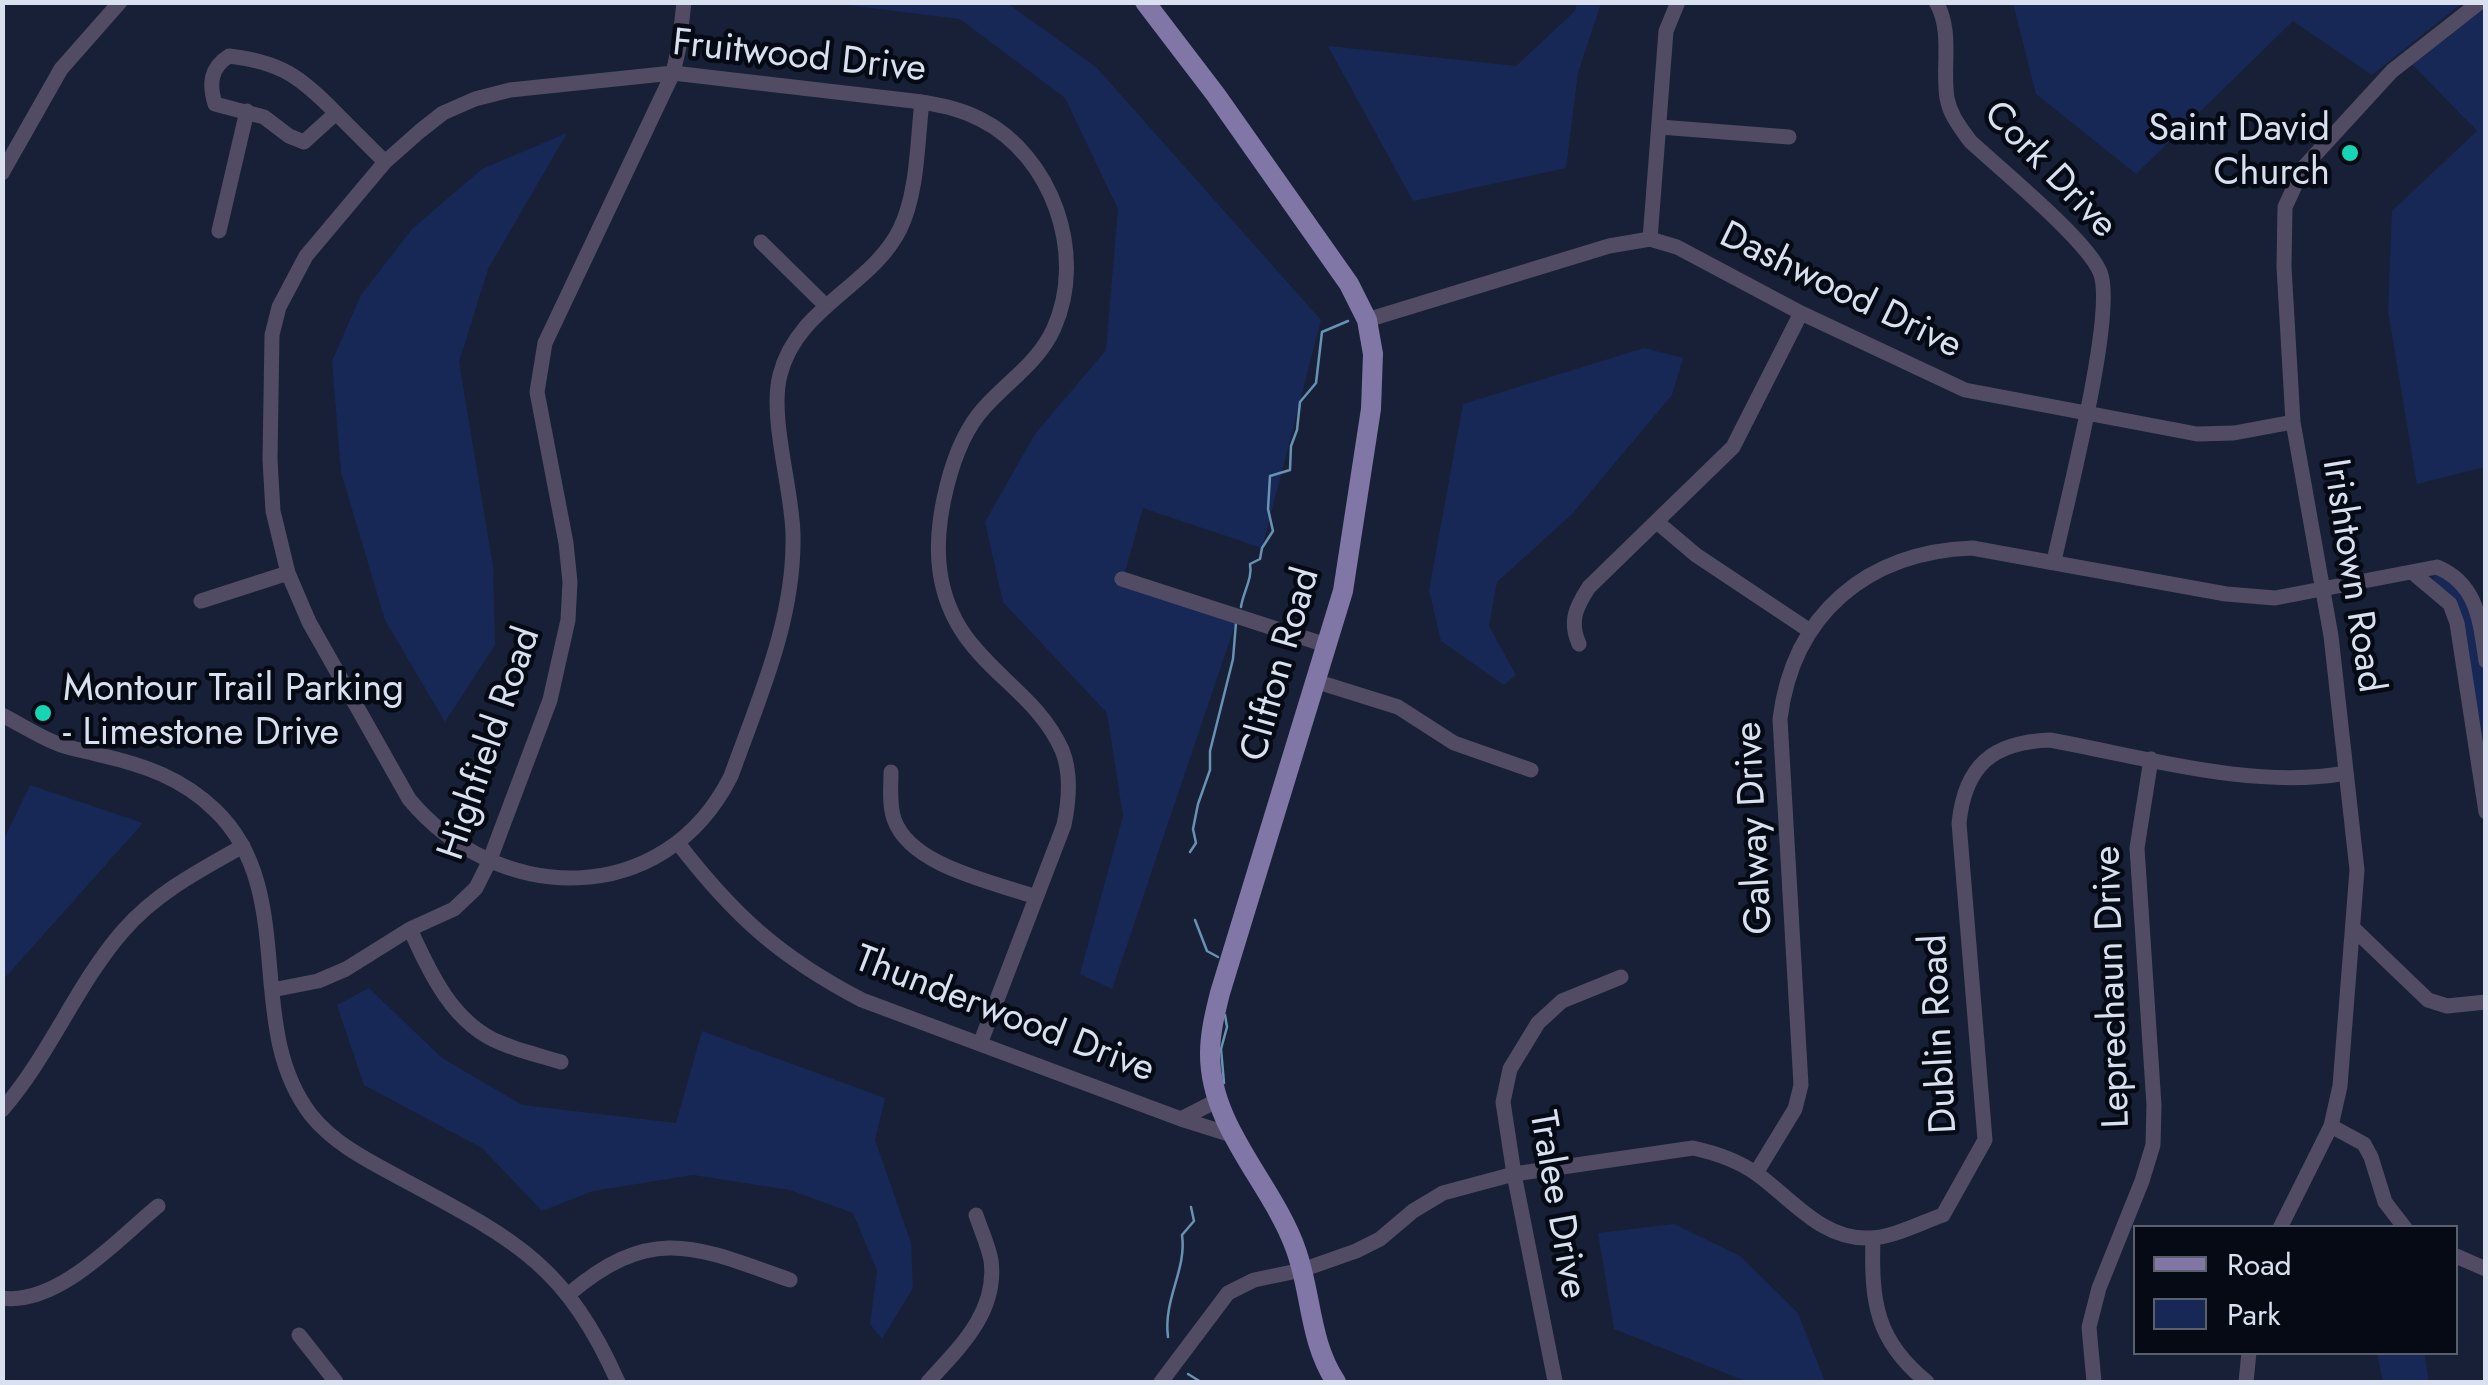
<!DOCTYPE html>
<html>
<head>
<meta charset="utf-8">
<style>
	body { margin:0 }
	#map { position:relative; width:2488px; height:1385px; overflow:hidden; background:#172036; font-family:Jost,sans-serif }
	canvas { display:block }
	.frame { position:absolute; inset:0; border:5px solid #d9e0ef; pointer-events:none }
	.legend { position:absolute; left:2133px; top:1225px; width:325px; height:130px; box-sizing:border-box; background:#060a14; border:2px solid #5a606c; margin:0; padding:12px 18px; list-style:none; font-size:30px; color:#d9e0ef }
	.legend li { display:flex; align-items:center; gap:20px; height:50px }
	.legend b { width:50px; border:2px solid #5a606c }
</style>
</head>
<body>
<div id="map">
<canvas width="2488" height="1385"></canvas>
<div class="frame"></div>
<ul class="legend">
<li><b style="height:12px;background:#8177a7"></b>Road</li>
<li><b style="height:28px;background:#182856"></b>Park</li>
</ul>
</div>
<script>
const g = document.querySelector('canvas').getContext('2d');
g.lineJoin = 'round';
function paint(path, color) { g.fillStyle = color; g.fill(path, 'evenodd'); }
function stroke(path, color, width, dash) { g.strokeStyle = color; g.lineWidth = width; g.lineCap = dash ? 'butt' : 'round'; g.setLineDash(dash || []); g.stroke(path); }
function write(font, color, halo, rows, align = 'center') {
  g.font = font + ' Jost,sans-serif'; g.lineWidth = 9; g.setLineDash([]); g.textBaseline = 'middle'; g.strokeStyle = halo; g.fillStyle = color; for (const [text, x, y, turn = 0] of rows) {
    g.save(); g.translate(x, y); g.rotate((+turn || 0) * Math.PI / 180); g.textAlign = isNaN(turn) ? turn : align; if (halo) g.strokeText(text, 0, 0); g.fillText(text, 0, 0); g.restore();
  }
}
const green = new Path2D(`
	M1577 2 1601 3 1578 73 1566 168 1413 201 1328 46 1516 66 1575 11Z
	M830 3H1007L1096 67 1321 320 1262 548 1143 508 1123 579 1236 622 1112 989 1080 974 1123 816 1107 713 1003 602 985 522 1035 434 1106 350 1118 209 1065 98 960 19Z
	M2013 3V2L2462 3 2372 75 2293 21 2136 174 2036 94Z
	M2485 8V467L2417 484 2388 310 2392 211 2477 131 2411 63Z
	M567 133 488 269 459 362 493 567 495 645 445 722 385 620 341 472 332 361 361 295 412 229 482 169Z
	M1644 348 1683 358 1672 395 1572 514 1497 582 1489 626 1516 675 1504 685 1441 641 1429 590 1463 404Z
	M2435 574 2450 577 2476 620 2486 686 2485 789 2461 621 2433 581Z
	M30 785 143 823 3 980V836L5 837Z
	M369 988 442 1058 522 1105 676 1123 702 1031 885 1098 875 1140 911 1243 913 1288 882 1339 870 1324 877 1271 853 1213 790 1190 693 1175 593 1191 542 1211 482 1148 364 1085 337 1005Z
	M1674 1224 1740 1256 1798 1313 1825 1382H1748L1614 1329 1598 1233Z
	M2377 1353H2424L2429 1382H2383Z`);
const stream = new Path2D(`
	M1241 607C1243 592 1253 578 1250 564L1260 559 1262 548 1273 531 1268 509 1270 476 1290 470 1291 446 1297 430 1300 402 1316 383 1322 332 1348 321
	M1190 852 1196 843 1193 829 1198 804 1210 770V751L1233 659 1236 623
	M1195 920 1207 951 1218 957
	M1224 1083 1221 1049 1227 1027 1225 1015
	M1168 1337C1163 1299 1187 1270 1182 1235L1194 1221 1191 1207
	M1188 1374 1201 1382`);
const minor = new Path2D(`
	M1936 2C1953 31 1942 67 1947 98 1950 115 1960 127 1970 141 2000 169 2087 240 2100 272 2117 311 2065 509 2054 561
	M922 102C917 143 918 192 900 229 872 286 797 307 780 375 769 417 792 488 793 534 795 619 759 698 731 776 664 910 498 906 409 799L309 622 288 573 273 511 270 460 272 335 279 307 306 256 385 162 420 131 443 113 475 99 510 90 673 73 922 102C943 106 961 109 980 119 1052 155 1087 254 1054 328 1039 362 1008 381 984 408 951 444 933 524 940 572 953 663 1032 681 1062 750 1072 774 1069 801 1064 825L980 1044
	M336 113C300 76 280 62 229 56 210 68 209 84 215 104L264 117 289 136 304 142 336 113 385 162
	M1660 127 1789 137
	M2 173 61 69 120 2
	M219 231 247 111
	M1650 239 1666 31 1678 2
	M761 242 825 305
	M1367 320 1609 246 1650 239 1677 247 1801 313 1965 390 2197 434 2234 433 2293 422
	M1657 522 1696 555 1810 631
	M2412 572 2450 604 2457 623 2486 812
	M1122 579 1326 645
	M201 601 288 573
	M1579 644C1569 621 1576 607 1589 587L1733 447 1801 313
	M1315 681 1398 707 1454 743 1531 770
	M2 715C20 724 38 736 56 743 70 749 86 751 100 755 144 765 182 778 215 810 300 891 242 1026 311 1115 335 1145 371 1162 404 1180 513 1239 565 1263 618 1382
	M891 772C891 787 889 804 894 819 910 866 993 882 1036 897
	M678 843C734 916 781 958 862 1000L1181 1119 1218 1100
	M2353 928 2428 1000 2447 1006 2486 1002
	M410 929C430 973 453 1024 501 1043 520 1051 541 1056 561 1062
	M272 990 318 981 346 969 410 929 454 909 476 888 489 862 550 700 568 620 570 582 566 543 537 392 545 343 673 73 679 47 684 2
	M2 1110C50 1055 76 985 123 931 156 893 200 870 243 846
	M1181 1119 1235 1136
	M2331 1126 2364 1144 2371 1157 2385 1202 2405 1228
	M1756 1173 1795 1109 1801 1085 1780 719C1793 614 1867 552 1972 548L2226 594 2275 598 2437 567C2478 584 2480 622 2486 661
	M2280 1228 2331 1126 2340 1086 2357 870 2331 636 2293 422 2284 267 2285 207 2303 168 2392 71 2480 2
	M1873 1239C1871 1302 1876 1341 1927 1382
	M2456 1256 2486 1269
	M569 1294C653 1223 697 1247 790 1280
	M2 1298C58 1306 118 1239 158 1206
	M299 1335 336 1382
	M1555 1381 1514 1174 1503 1102 1510 1069 1538 1023 1562 1001 1621 977
	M928 1382C959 1348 998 1312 991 1260 988 1245 981 1230 976 1215
	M1161 1382 1228 1293 1254 1280 1302 1270 1356 1251 1380 1239 1413 1211 1443 1193 1514 1174 1693 1148C1716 1153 1737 1160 1757 1174 1792 1199 1822 1240 1869 1238 1892 1238 1920 1223 1943 1215L1985 1140 1959 823C1965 765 1993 742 2050 740 2144 757 2253 790 2346 773
	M2094 1382 2089 1327 2099 1288 2142 1181 2153 1145 2154 1105 2137 848 2151 759
	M2246 1382 2249 1352`);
const major = new Path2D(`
	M1145 2 1216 95 1349 284 1367 320 1373 354 1371 409 1343 591 1220 993C1215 1013 1210 1033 1210 1054 1210 1128 1273 1184 1296 1250 1312 1295 1309 1341 1336 1382`);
const markers = [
	[2350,153,10,"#17d5b3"],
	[43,713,10,"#17d5b3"]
];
const streetNames = [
	["Fruitwood Drive",799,58,6],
	["Cork Drive",2049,171,46],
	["Dashwood Drive",1840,292,26],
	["Irishtown Road",2351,576,81],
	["Clifton Road",1282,665,-74],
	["Highfield Road",491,744,-71],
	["Galway Drive",1756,828,-93],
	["Leprechaun Drive",2114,987,-92],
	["Thunderwood Drive",1004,1016,21],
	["Dublin Road",1941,1034,-93],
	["Tralee Drive",1556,1205,80]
];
const poiNames = [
	["Saint David",2330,131],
	["Church",2330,175],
	["Montour Trail Parking",63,691,"left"],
	["- Limestone Drive",63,735,"left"]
];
paint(green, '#182856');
stroke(stream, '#6892b3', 2.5);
stroke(minor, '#514c64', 15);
stroke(major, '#8177a7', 20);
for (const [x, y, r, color] of markers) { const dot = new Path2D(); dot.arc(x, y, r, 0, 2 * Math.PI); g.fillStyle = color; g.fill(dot); stroke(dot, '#060a14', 4); }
write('38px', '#d9e0ef', '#060a14', streetNames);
write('38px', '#d9e0ef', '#060a14', poiNames, 'right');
</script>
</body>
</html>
